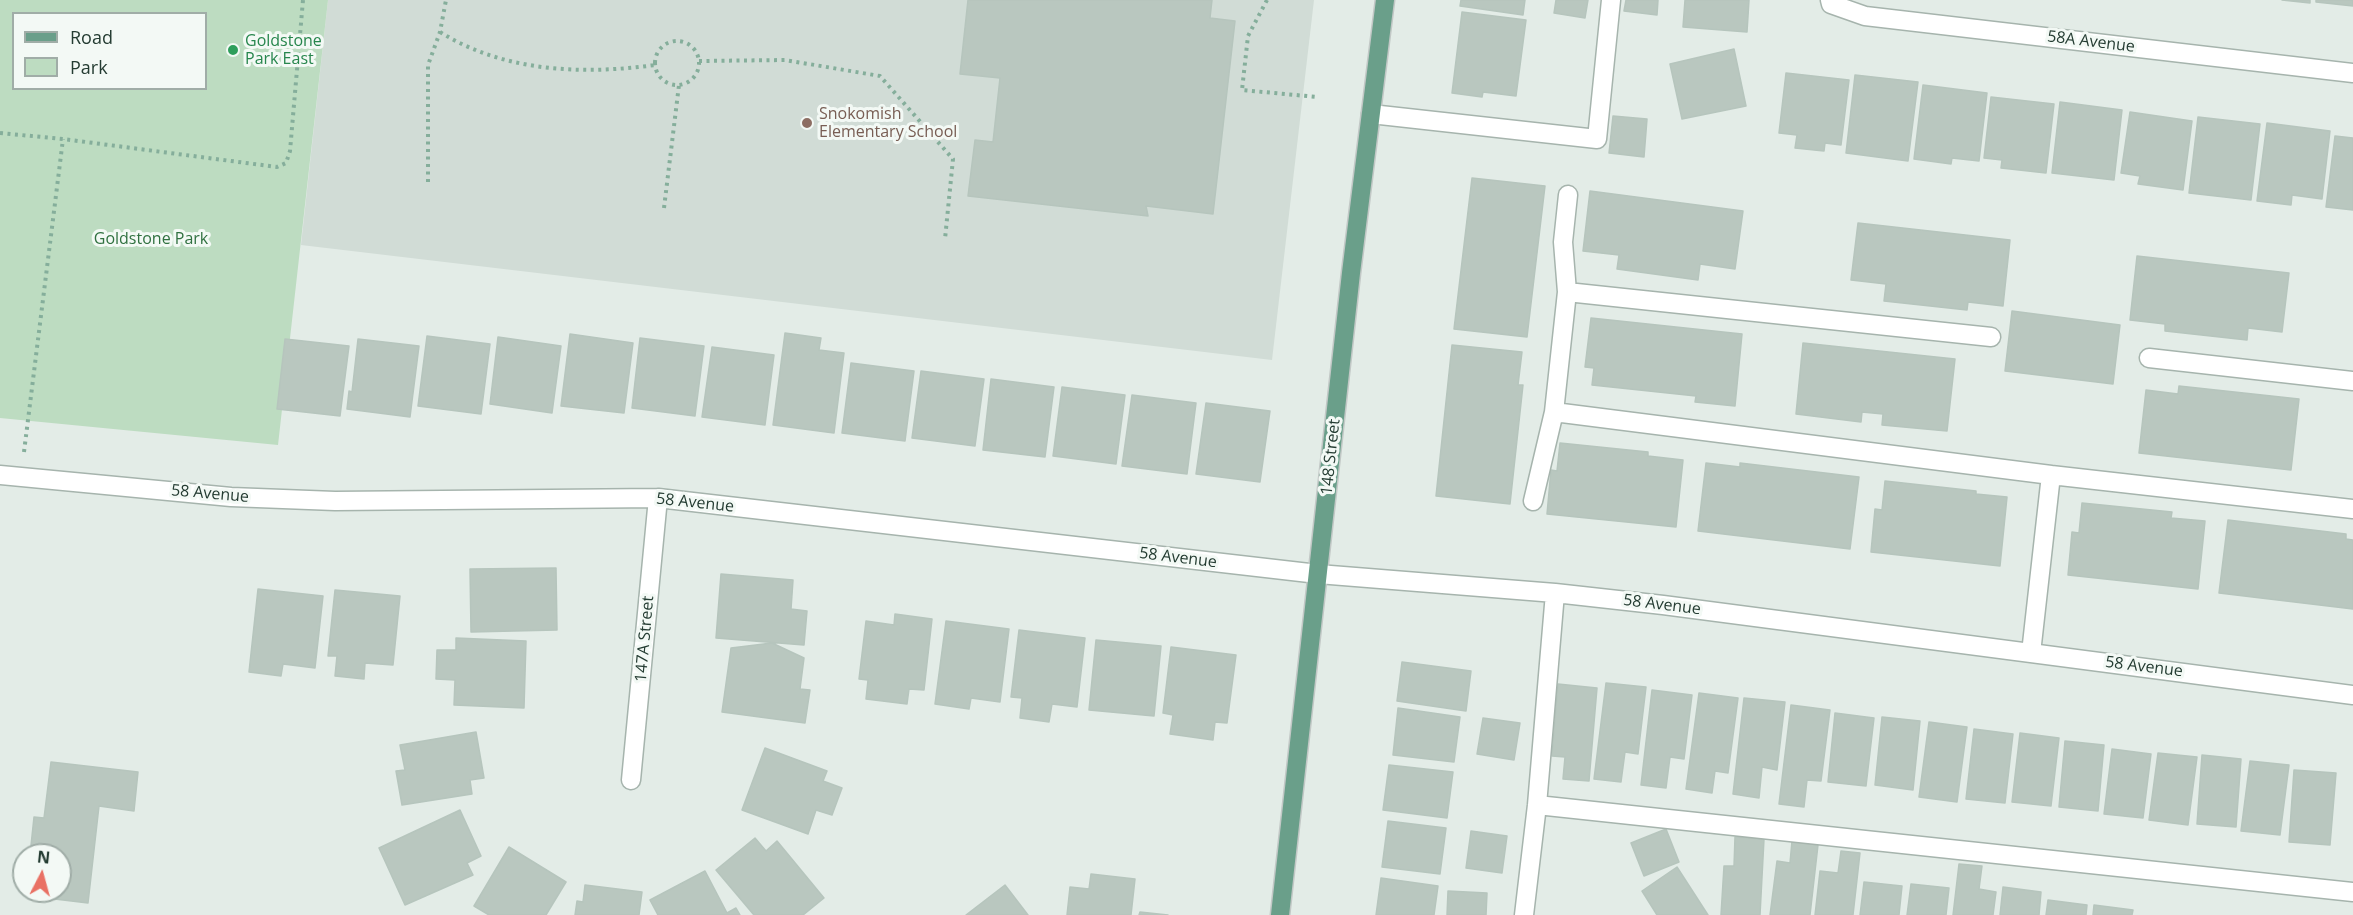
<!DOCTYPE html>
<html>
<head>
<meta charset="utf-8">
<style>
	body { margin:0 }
	#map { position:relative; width:2353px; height:915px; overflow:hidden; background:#e3ece7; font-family:"Open Sans",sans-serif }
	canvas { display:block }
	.legend { position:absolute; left:12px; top:12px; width:195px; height:78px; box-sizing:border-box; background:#f3f9f5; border:2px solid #a0ada7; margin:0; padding:8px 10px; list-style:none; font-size:18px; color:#243c32 }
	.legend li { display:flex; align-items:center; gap:12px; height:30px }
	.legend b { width:30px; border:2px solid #a0ada7 }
	.north { position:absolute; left:12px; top:843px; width:60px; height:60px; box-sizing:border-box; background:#f3f9f5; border:2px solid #a0ada7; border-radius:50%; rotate:6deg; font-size:16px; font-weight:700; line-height:24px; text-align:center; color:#243c32 }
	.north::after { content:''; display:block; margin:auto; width:21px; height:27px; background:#e97164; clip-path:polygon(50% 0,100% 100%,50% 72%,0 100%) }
</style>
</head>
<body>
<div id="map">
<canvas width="2353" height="915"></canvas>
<ul class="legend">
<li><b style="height:8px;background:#6a9f8a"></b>Road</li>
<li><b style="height:16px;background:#bddcc1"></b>Park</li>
</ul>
<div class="north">N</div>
</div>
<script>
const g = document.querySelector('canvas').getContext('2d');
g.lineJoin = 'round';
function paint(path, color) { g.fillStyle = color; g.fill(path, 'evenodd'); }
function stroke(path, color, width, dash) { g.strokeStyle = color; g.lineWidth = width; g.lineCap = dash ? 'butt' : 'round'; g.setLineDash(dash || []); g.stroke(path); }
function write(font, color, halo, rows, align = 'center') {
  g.font = font + ' "Open Sans",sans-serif'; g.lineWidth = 6; g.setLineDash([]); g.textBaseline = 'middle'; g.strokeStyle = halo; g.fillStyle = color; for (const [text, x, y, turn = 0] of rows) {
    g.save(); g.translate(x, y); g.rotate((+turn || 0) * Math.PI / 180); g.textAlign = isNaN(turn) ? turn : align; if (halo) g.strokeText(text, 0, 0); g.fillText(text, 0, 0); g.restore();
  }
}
const built = new Path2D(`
	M328 0H1314L1272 360 301 245Z`);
const green = new Path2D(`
	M0 0H328L278 445 0 418ZM14 14H206V88H14Z`);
const building = new Path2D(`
	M968 0H1212L1210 18 1235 21 1213 214 1146 206 1148 216 968 196 975 140 993 142 1000 78 960 74Z
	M1461 0H1525L1523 15 1460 6Z
	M1556 0H1588L1585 18 1554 13Z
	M1626 0H1658L1657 15 1624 11Z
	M1685 0H1749L1747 32 1683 27Z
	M2282 0H2310V3Z
	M2316 0H2353V6L2316 2Z
	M1462 12 1526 20 1516 96 1483 92 1482 97 1452 93Z
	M1734 49 1746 106 1682 119 1670 64Z
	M1786 73 1849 80 1841 145 1825 143 1824 151 1795 148 1797 135 1779 133Z
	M1855 75 1918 82 1908 161 1846 153Z
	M1923 85 1987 93 1979 161 1952 158 1951 164 1914 159Z
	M1991 97 2054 104 2046 173 2001 168 2002 160 1984 158Z
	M2060 102 2122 110 2114 180 2052 173Z
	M2130 112 2192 121 2183 190 2138 184 2140 176 2121 173Z
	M1613 116 1647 119 1644 157 1609 153Z
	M2198 117 2260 124 2251 200 2189 193Z
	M2267 123 2330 131 2322 199 2292 195 2291 205 2257 201Z
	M2335 136 2353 138V210L2326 207Z
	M1472 178 1545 186 1527 337 1454 329Z
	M1590 191 1743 211 1735 269 1700 264 1698 280 1617 269 1619 255 1583 251Z
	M1858 223 2010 240 2003 306 1968 302 1967 310 1884 301 1886 284 1851 280Z
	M2137 256 2289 273 2282 332 2248 328 2247 340 2165 331V324L2130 320Z
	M2012 311 2120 325 2113 384 2005 371Z
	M1591 318 1742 334 1735 406 1695 402 1696 396 1592 385 1594 368 1585 367Z
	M785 333 821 338 819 350 844 353 834 433 773 425Z
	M570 334 633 343 624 413 561 406Z
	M427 336 490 344 481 414 418 406Z
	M498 337 561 346 552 413 490 404Z
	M640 338 704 346 695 416 632 408Z
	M285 339 349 346 340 416 277 409Z
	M358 339 419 346 410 417 347 409 349 391 352 392Z
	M1803 343 1955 359 1947 431 1882 425 1883 414 1862 412 1861 422 1796 414Z
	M1452 345 1522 352 1518 385H1523L1510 504 1436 496Z
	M712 347 774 355 765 425 702 417Z
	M851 363 914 371 905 441 842 433Z
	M921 371 984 379 975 446 912 438Z
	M991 379 1054 387 1045 457 983 450Z
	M2179 386 2299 399 2291 470 2139 453 2146 390 2178 394Z
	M1062 387 1125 395 1116 464 1053 456Z
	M1132 395 1196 403 1187 474 1122 466Z
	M1206 403 1270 411 1260 482 1196 474Z
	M1560 443 1648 452V456L1683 460 1676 527 1547 514 1551 470 1557 471Z
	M1706 463 1740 467V463L1859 477 1850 549 1698 531Z
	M1885 481 1976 491V494L2007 497 2000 566 1871 552 1875 509 1882 510Z
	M2082 503 2172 512 2171 518 2205 521 2198 589 2068 575 2072 532 2079 533Z
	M2228 520 2346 534V539L2353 540V609L2219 593Z
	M556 568 557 630 471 632 470 569Z
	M721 574 793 580 791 609 807 611 804 645 716 638Z
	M258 589 323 596 315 668 283 664 281 676 249 672Z
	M335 590 400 596 393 665 365 663 364 679 335 676 337 656H328Z
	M895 614 932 619 924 690 909 689 907 704 866 699 868 680 859 679 866 621 894 625Z
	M946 621 1009 629 1000 702 971 698 969 709 935 704Z
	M1019 630 1085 638 1077 707 1052 704 1049 722 1020 718 1022 698 1011 697Z
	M456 638 526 641 524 708 454 705 455 680 436 679 437 650H456Z
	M1096 640 1161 646 1154 716 1089 710Z
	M772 643 804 658 800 689 810 690 805 723 722 712 731 648Z
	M1171 647 1236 655 1227 723 1215 722 1213 740 1170 734 1173 715 1163 713Z
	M1402 662 1471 671 1466 711 1397 701Z
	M1606 683 1646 687 1638 754 1625 752 1621 782 1594 779Z
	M1558 684 1597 688 1589 781 1563 779 1565 757 1552 756Z
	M1652 690 1692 695 1684 759 1670 757 1666 788 1641 785Z
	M1699 693 1738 698 1728 773 1715 771 1712 793 1686 789Z
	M1744 698 1785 702 1777 770 1762 767 1759 798 1733 794Z
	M1791 705 1830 710 1821 781 1807 780 1804 807 1779 804Z
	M1398 708 1460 717 1454 762 1393 755Z
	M1835 713 1874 718 1866 786 1828 782Z
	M1882 717 1920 721 1913 790 1875 785Z
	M1483 718 1520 723 1514 760 1477 754Z
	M1929 722 1967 727 1957 802 1919 797Z
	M1974 729 2013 734 2005 803 1966 799Z
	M476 732 484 778 470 780 472 794 402 805 396 771 405 770 400 745Z
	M2020 733 2059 738 2051 806 2012 802Z
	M2065 741 2104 745 2098 811 2059 807Z
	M765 748 827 771 823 781 842 788 832 815 816 810 808 834 742 810Z
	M2112 749 2151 754 2143 818 2104 814Z
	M2158 753 2197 757 2188 825 2149 820Z
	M2202 755 2241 759 2236 827 2197 824Z
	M2250 761 2289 765 2280 835 2241 831Z
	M51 762 138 772 134 811 99 806 88 903 38 897 39 891H60V855H30L34 817 44 818Z
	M1389 765 1453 772 1447 818 1383 810Z
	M2294 770 2336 773 2330 845 2289 842Z
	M460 810 481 856 467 863 473 875 405 905 379 848Z
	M1388 821 1446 828 1440 874 1382 867Z
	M1666 829 1679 862 1644 876 1631 843Z
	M1471 831 1507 836 1502 873 1466 868Z
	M1735 837 1764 839 1760 915H1721L1724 866H1734Z
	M755 838 766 851 777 841 824 898 803 915H754L716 870Z
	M1792 841 1818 845 1810 915H1770L1777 861 1790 863Z
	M509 847 566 882 546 915H489L474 906Z
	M1841 851 1860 853 1853 915H1815L1820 871 1838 873Z
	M1959 864 1982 866 1979 889 1996 892 1993 915H1953Z
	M1677 867 1708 915H1657L1642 891Z
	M705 871 727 913 736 908 740 915H658L650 900Z
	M1091 874 1135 879 1131 915H1067L1070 887 1089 889Z
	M1381 878 1438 886 1434 915H1376Z
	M1864 882 1902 886 1899 915H1860Z
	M1911 884 1949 888 1946 915H1907Z
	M585 885 642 892 639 915H575L577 901 583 902Z
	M1005 885 1028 915H966Z
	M2003 887 2041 892 2039 915H2000Z
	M1448 891 1487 893 1486 915H1447Z
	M2048 900 2087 905 2086 915H2046Z
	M2094 905 2133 910 2132 915H2093Z
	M1140 912 1168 915H1139Z`);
const path = new Path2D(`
	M1267 0 1248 36 1242 90 1317 97
	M440 32C504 72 582 75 655 65
	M655 63a22 22 0 1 1 44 0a22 22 0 1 1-44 0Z
	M699 61 785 60 880 76 953 159 945 239
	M0 133 63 139 277 167 286 163 290 151 303 0
	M428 182V65L440 32 446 0
	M664 208 679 85
	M24 452 63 139`);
const minor = new Path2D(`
	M1830 0 1831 4 1865 16 2353 73
	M1371 114 1597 139 1611 0
	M1567 292 1991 337
	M2149 358 2353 381
	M1554 412 2051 475 2031 653
	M0 475 231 497 335 501 658 498 1318 574 1555 593 1663 605 2353 695
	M2051 475 2353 509
	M1533 501 1554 412 1567 292 1563 242 1568 195
	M631 780 658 498
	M1537 805 2353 892
	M1524 915 1537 805 1555 593`);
const major = new Path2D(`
	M1280 915 1351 273 1385 0`);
const markers = [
	[233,50,6,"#2e9e5b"],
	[807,123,6,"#8d6e63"]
];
const leisureNames = [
	["Goldstone",245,41],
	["Park East",245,59]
];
const streetNames = [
	["58A Avenue",2091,42,7],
	["148 Street",1331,457,-84],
	["58 Avenue",210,494,5],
	["58 Avenue",695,503,6],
	["58 Avenue",1178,558,7],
	["58 Avenue",1662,605,7],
	["147A Street",645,639,-85],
	["58 Avenue",2144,667,7]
];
const educationNames = [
	["Snokomish",819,114],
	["Elementary School",819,132]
];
const parkNames = [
	["Goldstone Park",151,239]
];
paint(built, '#d1dcd6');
paint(green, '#bddcc1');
paint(building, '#b9c7bf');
stroke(building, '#b6c5bd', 1.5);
stroke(minor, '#a6b4ad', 21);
stroke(major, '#c2c8c6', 21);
stroke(path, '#85ae9b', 4, [3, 4.5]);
stroke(minor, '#fff', 18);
stroke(major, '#6a9f8a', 18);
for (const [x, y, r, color] of markers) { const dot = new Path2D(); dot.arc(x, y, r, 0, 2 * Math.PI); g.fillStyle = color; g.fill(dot); stroke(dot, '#f3f9f5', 2); }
write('16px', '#27864d', '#f3f9f5', leisureNames, 'left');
write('16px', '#243c32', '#f3f9f5', streetNames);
write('16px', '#785e54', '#f3f9f5', educationNames, 'left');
write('16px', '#307140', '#f3f9f5', parkNames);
</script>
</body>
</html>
